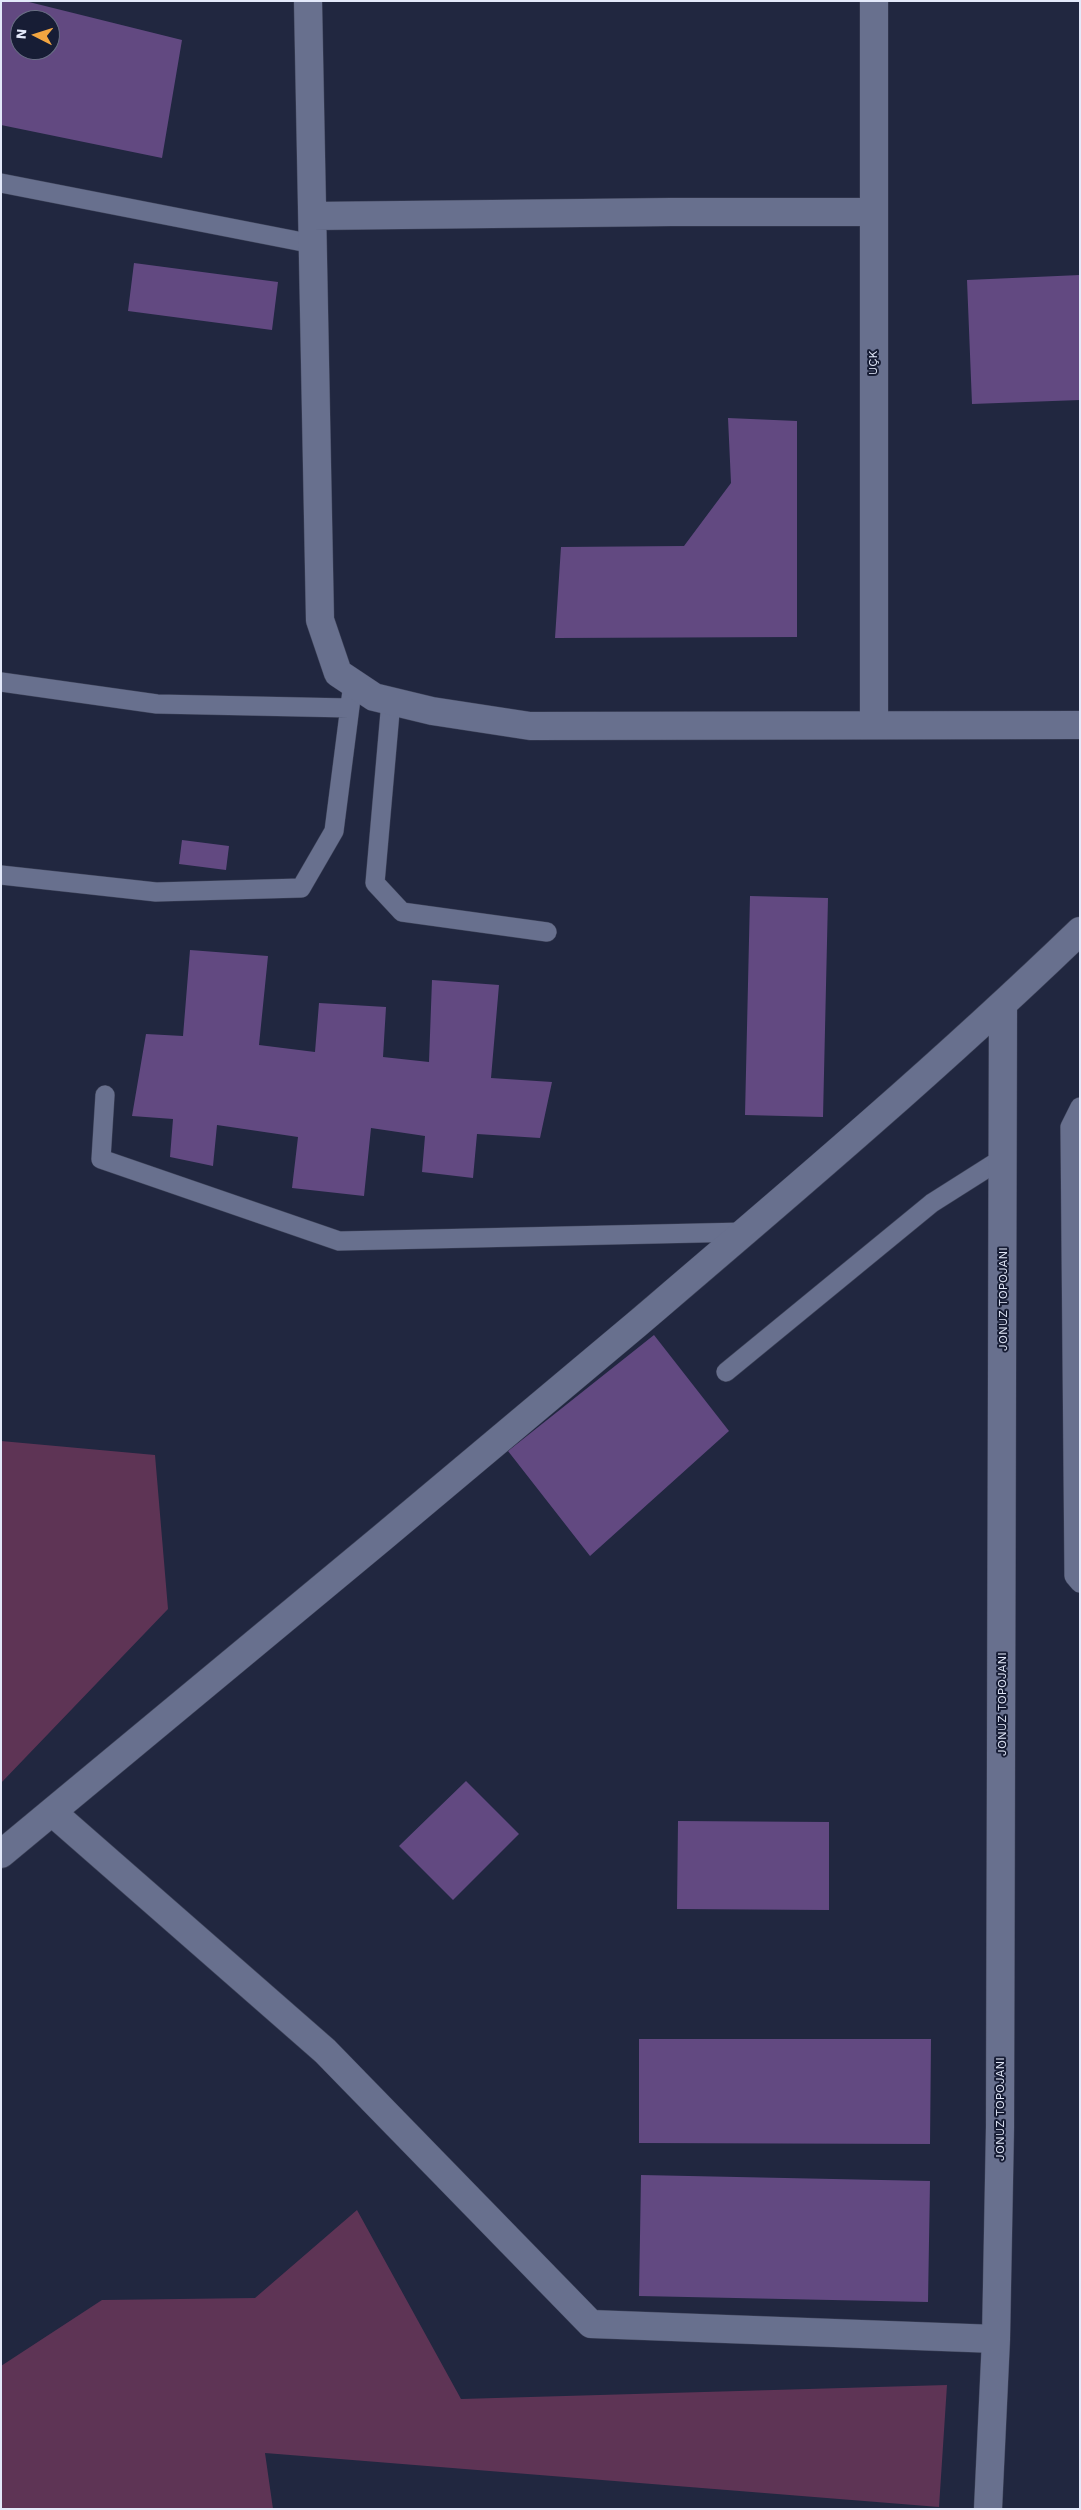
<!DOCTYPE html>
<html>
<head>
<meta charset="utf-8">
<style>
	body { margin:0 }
	#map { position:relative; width:1081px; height:2510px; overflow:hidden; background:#212740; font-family:"Work Sans",sans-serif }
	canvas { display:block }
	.frame { position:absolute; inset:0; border:2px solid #e3e9fa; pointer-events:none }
	.north { position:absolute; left:10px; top:10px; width:50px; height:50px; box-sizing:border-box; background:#171d35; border:1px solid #696f84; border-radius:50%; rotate:275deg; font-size:14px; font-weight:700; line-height:20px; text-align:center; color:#e3e9fa }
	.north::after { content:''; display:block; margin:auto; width:18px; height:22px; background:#f2a541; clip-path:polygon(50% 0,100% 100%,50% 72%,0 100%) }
</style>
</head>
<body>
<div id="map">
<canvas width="1081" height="2510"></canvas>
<div class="frame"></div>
<div class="north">N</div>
</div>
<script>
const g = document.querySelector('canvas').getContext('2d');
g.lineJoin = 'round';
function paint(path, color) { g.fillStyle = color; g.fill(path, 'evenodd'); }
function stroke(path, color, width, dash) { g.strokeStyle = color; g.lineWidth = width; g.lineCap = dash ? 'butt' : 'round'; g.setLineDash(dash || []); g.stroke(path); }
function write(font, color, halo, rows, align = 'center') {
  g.font = font + ' "Work Sans",sans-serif'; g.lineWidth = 4; g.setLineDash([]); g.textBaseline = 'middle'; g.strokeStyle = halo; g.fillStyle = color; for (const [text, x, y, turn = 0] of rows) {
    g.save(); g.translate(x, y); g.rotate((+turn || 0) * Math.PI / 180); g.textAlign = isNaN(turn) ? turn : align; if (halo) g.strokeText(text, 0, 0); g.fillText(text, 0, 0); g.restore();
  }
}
const green = new Path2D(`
	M1 1441 155 1455 168 1609 1 1783Z
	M357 2210 461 2399 947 2385 939 2507 265 2453 273 2509H1V2366L102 2300 255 2298Z`);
const building = new Path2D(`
	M1 1H25L182 40 162 158 1 125ZM20 20H50V50H20Z
	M134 263 278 282 272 330 128 311Z
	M1080 275V400L972 404 967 280Z
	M728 418 797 421V637L555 638 561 547 684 546 731 483Z
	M182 840 229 846 226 870 179 864Z
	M750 896 828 898 823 1117 745 1115Z
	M190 950 268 956 259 1045 315 1052 319 1003 386 1007 383 1057 429 1062 432 980 499 985 491 1078 552 1082 540 1138 477 1134 473 1178 422 1172 425 1136 371 1128 364 1196 292 1188 298 1137 217 1125 213 1166 170 1157 173 1119 132 1116 146 1034 183 1036Z
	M654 1335 729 1431 590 1556 508 1451Z
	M466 1781 519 1834 453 1900 399 1846Z
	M678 1821 829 1822V1910L677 1909Z
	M639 2039H931L930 2144 639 2143Z
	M641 2175 930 2181 928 2302 639 2296Z`);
const lane = new Path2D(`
	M1 183 313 244
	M1 682 157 704 349 708
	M391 701 375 883 402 912 547 932
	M1 875 156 892 301 888 334 831 353 683
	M105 1095 101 1159 339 1241 745 1232
	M1080 1107 1070 1127 1074 1576 1080 1583
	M726 1372 932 1203 1003 1158`);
const street = new Path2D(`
	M308 1 320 620 338 673 374 697 432 711 530 726 1080 725
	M874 1V725
	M313 216 671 212H873
	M52 1812 325 2051 591 2324 996 2339
	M1 1854C214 1678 426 1502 637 1324 787 1196 938 1068 1080 931
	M988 2509 996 2339 1000 2127 1003 1005`);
const streetNames = [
	["UÇK",873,363,-90],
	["JONUZ TOPOJANI",1003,1299,-90],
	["JONUZ TOPOJANI",1002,1704,-90],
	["JONUZ TOPOJANI",1000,2109,-90]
];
paint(green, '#5e3455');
paint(building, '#624981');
stroke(lane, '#3e4359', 20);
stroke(street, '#3e4359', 29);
stroke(lane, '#68708e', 19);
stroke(street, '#68708e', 28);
write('12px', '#e3e9fa', '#171d35', streetNames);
</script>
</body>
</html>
